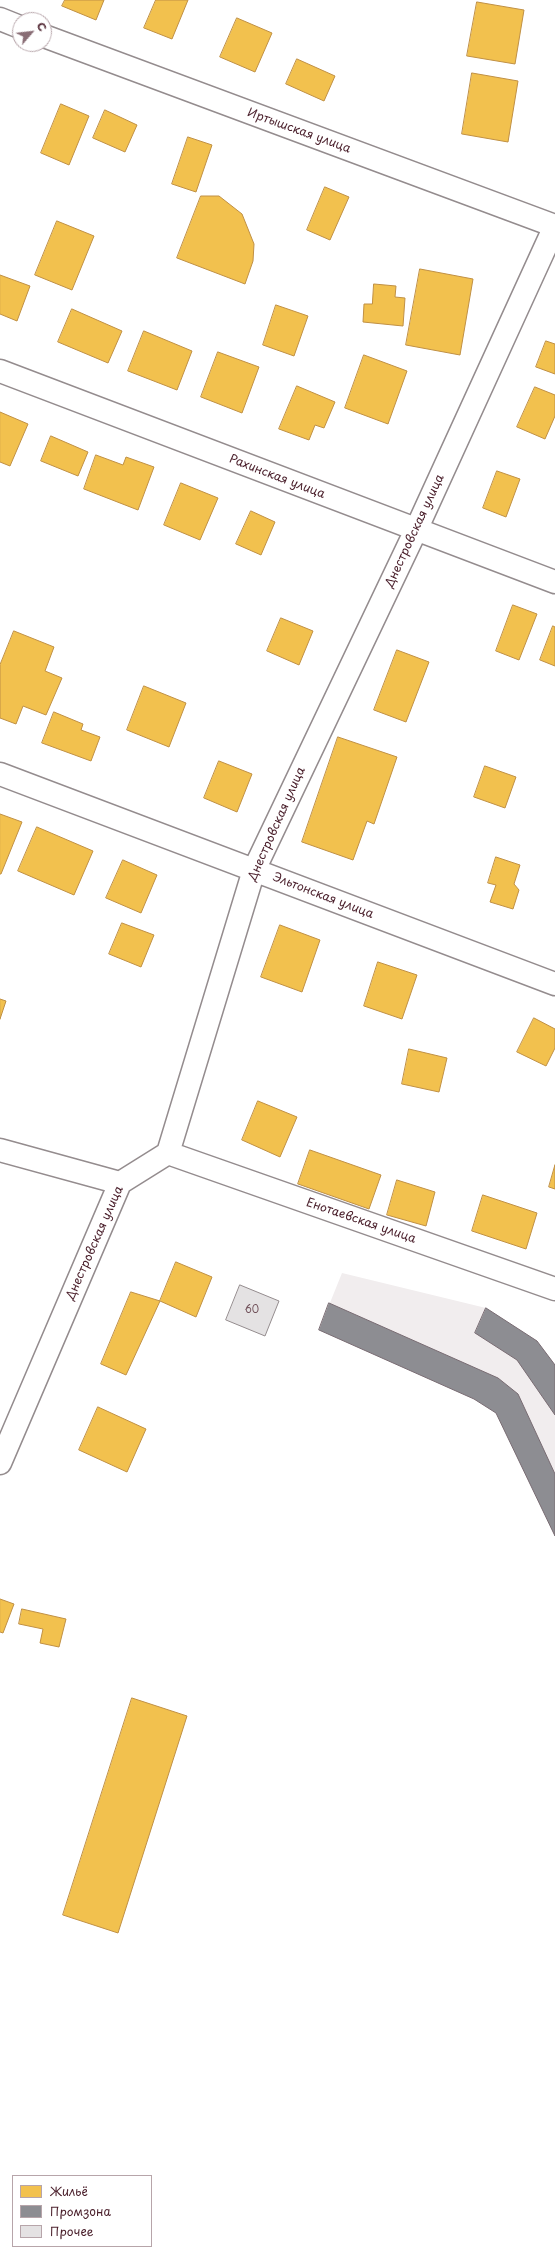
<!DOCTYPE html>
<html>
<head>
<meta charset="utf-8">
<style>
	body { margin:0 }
	#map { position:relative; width:555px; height:2259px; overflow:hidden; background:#fff; font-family:"Playpen Sans",sans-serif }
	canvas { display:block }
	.legend { position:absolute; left:12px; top:2175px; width:140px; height:72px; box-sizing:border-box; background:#fff; border:1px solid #b7a5aa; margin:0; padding:5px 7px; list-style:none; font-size:12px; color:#4a1f2b }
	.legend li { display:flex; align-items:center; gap:8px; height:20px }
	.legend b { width:20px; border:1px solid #b7a5aa }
	.north { position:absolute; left:12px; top:12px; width:40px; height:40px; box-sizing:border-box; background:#fff; border:1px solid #b7a5aa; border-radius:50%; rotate:62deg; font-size:11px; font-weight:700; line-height:16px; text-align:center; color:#4a1f2b }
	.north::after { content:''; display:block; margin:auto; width:14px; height:18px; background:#896d75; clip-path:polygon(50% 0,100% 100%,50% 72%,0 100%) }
</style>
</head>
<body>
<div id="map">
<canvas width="555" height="2259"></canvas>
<ul class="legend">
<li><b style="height:11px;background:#f2c14e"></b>Жильё</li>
<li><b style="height:11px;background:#8d8d92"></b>Промзона</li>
<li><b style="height:11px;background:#e4e2e3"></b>Прочее</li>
</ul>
<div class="north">С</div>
</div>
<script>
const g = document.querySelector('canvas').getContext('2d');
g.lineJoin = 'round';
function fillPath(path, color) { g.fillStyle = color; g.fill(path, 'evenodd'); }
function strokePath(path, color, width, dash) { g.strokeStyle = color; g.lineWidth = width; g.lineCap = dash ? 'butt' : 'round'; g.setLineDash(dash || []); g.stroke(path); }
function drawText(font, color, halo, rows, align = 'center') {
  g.font = font + ' "Playpen Sans",sans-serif'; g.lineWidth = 4; g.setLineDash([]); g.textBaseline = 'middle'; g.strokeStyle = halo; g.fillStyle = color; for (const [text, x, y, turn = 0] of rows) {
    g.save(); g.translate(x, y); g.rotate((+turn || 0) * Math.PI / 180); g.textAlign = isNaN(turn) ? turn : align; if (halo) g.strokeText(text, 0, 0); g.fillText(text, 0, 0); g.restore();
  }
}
fillPath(new Path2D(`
	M 342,1273 L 486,1308 L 537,1341 L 555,1365 L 555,1536 L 496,1413 L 474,1399 L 319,1330 Z`), '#f1edee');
const homes = new Path2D(`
	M 65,0 L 104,0 L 96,20 L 62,6 Z
	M 156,0 L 188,0 L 172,39 L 144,28 Z
	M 477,2 L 524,10 L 515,64 L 467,56 Z
	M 237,18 L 272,33 L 255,72 L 220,57 Z
	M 297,59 L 335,76 L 324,101 L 286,84 Z
	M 472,73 L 518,81 L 508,142 L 462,134 Z
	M 61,104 L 89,116 L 69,165 L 41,153 Z
	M 105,110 L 137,125 L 125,152 L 93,138 Z
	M 188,137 L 212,145 L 196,192 L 172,184 Z
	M 325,187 L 349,197 L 330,240 L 307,230 Z
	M 201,196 L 219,196 L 242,214 L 254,244 L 253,261 L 245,284 L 177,258 Z
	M 57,221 L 94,236 L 72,290 L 35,275 Z
	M 420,269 L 473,279 L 460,355 L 406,345 Z
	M 0,275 L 30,286 L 17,321 L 0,314 Z
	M 374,284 L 396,286 L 395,297 L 405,298 L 403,326 L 363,322 L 364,304 L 372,304 Z
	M 276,305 L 308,316 L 294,356 L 263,345 Z
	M 72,309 L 122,331 L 108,363 L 58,342 Z
	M 144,331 L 192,351 L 177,390 L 128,371 Z
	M 546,341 L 555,344 L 555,374 L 536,367 Z
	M 218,352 L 259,367 L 242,413 L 201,397 Z
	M 364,355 L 407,371 L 388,424 L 345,408 Z
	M 297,386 L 335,402 L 324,428 L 315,425 L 309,440 L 279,429 Z
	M 535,387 L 555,395 L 555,416 L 545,439 L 517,427 Z
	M 0,412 L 28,424 L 10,466 L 0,462 Z
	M 51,436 L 88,452 L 78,476 L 41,461 Z
	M 96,455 L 123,465 L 126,457 L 154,467 L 138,510 L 84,489 Z
	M 497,471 L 520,479 L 506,517 L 483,508 Z
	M 181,483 L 218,498 L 200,540 L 164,525 Z
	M 251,511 L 275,522 L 261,555 L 236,544 Z
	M 513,605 L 537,614 L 519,660 L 496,651 Z
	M 281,618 L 313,631 L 299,665 L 267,651 Z
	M 553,626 L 555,627 L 555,666 L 540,660 Z
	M 14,631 L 54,647 L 45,671 L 62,678 L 46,715 L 23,706 L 16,724 L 0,718 L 0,665 Z
	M 397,650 L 429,662 L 406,722 L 374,710 Z
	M 144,686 L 186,703 L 169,747 L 127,730 Z
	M 54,712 L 83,724 L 81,730 L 100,737 L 91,761 L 42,743 Z
	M 338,737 L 397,757 L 374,824 L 367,821 L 353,860 L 302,842 Z
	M 219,761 L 252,774 L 237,812 L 204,798 Z
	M 485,766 L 516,777 L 505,808 L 474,797 Z
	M 0,814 L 22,822 L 1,874 L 0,874 Z
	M 37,827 L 93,851 L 74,895 L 18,871 Z
	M 496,857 L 520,865 L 514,884 L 519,890 L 513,909 L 490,902 L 496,885 L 488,883 Z
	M 123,860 L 157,875 L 141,913 L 106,898 Z
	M 122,923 L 154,935 L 141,967 L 109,954 Z
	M 280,925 L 320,940 L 302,992 L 261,977 Z
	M 378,962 L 417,975 L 402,1019 L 364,1006 Z
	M 0,999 L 6,1001 L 0,1019 Z
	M 534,1018 L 555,1029 L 555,1048 L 546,1066 L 517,1052 Z
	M 409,1049 L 447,1058 L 439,1092 L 402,1084 Z
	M 258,1101 L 297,1117 L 280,1157 L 242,1140 Z
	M 310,1150 L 381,1175 L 369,1209 L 298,1184 Z
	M 555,1165 L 555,1189 L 549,1187 Z
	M 397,1180 L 435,1192 L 426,1226 L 387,1215 Z
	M 483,1195 L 537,1213 L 526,1249 L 472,1231 Z
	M 176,1262 L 212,1277 L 196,1317 L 160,1301 Z
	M 131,1292 L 160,1301 L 126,1375 L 101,1364 Z
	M 98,1407 L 146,1429 L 127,1472 L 79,1450 Z
	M 0,1599 L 14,1604 L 3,1633 L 0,1632 Z
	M 22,1609 L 66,1619 L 59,1647 L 40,1643 L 43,1629 L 19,1624 Z
	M 132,1698 L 187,1716 L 118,1933 L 63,1915 Z`);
fillPath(homes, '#f2c14e');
strokePath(homes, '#c09044', 1);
const industry = new Path2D(`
	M 329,1303 L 498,1378 L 518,1394 L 555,1474 L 555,1536 L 496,1413 L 474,1399 L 319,1330 Z
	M 486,1308 L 537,1341 L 555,1365 L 555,1415 L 517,1360 L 475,1333 Z`);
fillPath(industry, '#8d8d92');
strokePath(industry, '#796c73', 1);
const building = new Path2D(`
	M 240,1285 L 279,1301 L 265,1336 L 226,1320 Z`);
fillPath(building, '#e4e2e3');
strokePath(building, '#948c8e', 1);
const minor = new Path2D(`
	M 0,19 L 20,27
	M 44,36 L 555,226
	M 0,371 L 555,582
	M 0,774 L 555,984
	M 0,1150 L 120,1183
	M 168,1153 L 555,1289
	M 0,1463 L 120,1183 L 168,1153 L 254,870 L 416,530 L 555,226`);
strokePath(minor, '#948c8e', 25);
strokePath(minor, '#fff', 22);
drawText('10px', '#705059', null, [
	["60",252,1310]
]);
drawText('12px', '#4a1f2b', '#fff', [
	["Иртышская улица",299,131,20],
	["Рахинская улица",277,477,21],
	["Днестровская улица",415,531,-65],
	["Днестровская улица",277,824,-66],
	["Эльтонская улица",323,896,21],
	["Енотаевская улица",361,1221,19],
	["Днестровская улица",95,1243,-66]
]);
</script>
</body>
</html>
